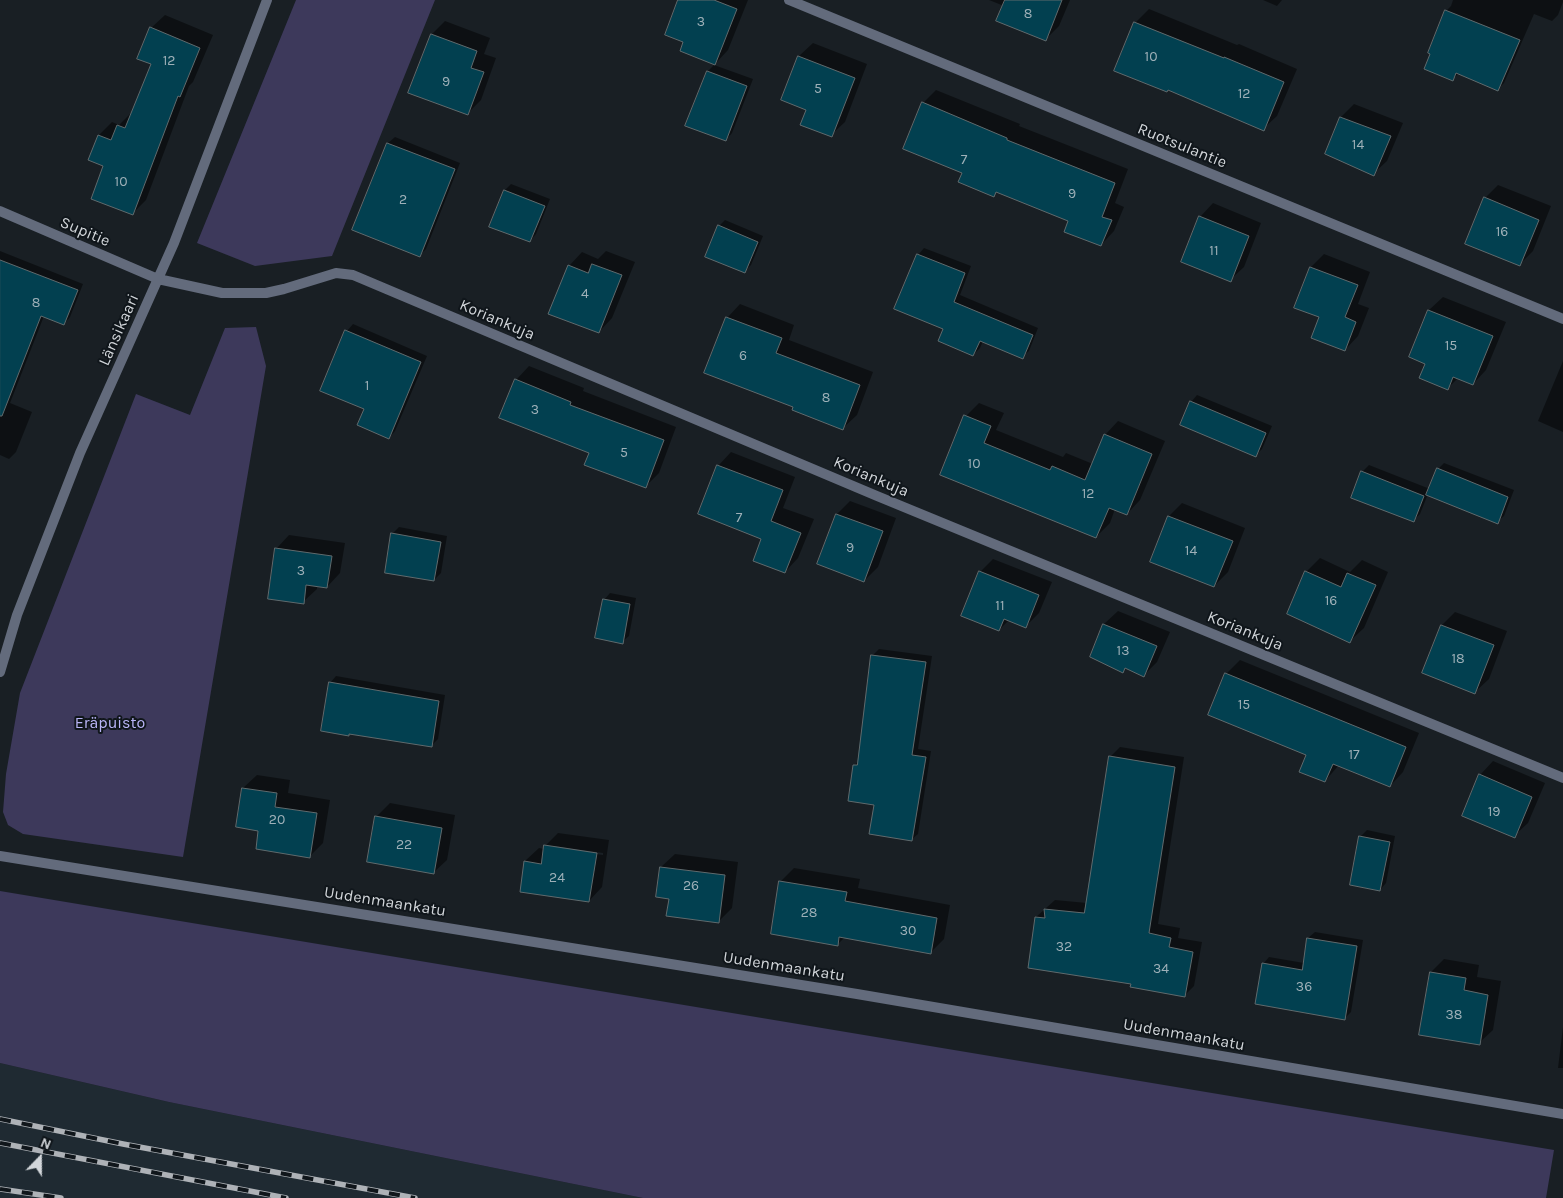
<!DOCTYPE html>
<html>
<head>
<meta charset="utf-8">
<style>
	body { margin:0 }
	#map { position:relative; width:1563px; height:1198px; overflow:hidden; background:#191f24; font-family:Karla,sans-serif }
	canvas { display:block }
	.north { position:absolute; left:15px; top:1133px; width:50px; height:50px; -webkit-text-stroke:4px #10161b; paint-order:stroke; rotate:22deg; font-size:14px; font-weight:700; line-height:20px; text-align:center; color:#d2d6da }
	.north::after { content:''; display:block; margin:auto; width:18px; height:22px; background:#d2d6da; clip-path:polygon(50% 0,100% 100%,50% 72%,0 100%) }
</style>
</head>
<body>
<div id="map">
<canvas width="1563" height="1198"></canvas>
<div class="north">N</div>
</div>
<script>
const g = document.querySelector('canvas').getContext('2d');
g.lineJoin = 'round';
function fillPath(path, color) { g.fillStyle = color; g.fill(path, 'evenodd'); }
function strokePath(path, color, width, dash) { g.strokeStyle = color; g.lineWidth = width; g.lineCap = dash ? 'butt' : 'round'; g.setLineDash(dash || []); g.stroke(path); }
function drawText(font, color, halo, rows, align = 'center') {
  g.font = font + ' Karla,sans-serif'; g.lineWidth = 4; g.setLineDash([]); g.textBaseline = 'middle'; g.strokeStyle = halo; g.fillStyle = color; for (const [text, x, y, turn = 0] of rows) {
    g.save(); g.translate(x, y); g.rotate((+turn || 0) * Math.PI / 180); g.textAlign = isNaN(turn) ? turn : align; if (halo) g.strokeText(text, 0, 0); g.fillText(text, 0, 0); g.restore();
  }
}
fillPath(new Path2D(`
	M 0,1063 L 169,1102 L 643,1198 L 0,1198 Z`), '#1f2a32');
fillPath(new Path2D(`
	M 296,0 L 435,0 L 332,256 L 255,266 L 197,243 Z
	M 256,327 L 266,366 L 183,857 L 23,834 L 8,825 L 3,812 L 6,774 L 20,693 L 136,394 L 190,415 L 225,328 Z
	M 0,891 L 1554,1150 L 1546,1198 L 643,1198 L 169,1102 L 0,1063 Z`), '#3d395b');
fillPath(new Path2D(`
	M 680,0 L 748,0 L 728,50 L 715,64 L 685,42 Z
	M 989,0 L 1070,0 L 1059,26 L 1046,39 L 1004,6 Z
	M 1263,0 L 1282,0 L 1277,6 Z
	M 1453,0 L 1563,0 L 1563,2 L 1558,15 L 1552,21 L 1534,14 L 1504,83 L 1498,89 L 1459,73 L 1453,79 L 1446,11 L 1451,6 Z
	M 1149,9 L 1237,45 L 1239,44 L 1297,69 L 1277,116 L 1263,129 L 1135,23 Z
	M 165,15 L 213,35 L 193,82 L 189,86 L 146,200 L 133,213 L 105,165 L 99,135 L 112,122 L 119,125 L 132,112 L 153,63 L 151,28 Z
	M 445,21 L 490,38 L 484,54 L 496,58 L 481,100 L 467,114 L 432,34 Z
	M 813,43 L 867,64 L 845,122 L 831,135 L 808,109 L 783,99 L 799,56 Z
	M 714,65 L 753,79 L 732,133 L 726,140 L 708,71 Z
	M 936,90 L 1020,124 L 1019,126 L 1128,169 L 1115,203 L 1124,207 L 1114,231 L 1101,245 L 1070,220 L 998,191 L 994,195 L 963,172 L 923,103 Z
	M 1354,104 L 1403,123 L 1387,161 L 1373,174 L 1326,153 L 1341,117 Z
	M 395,137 L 460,163 L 426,249 L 419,256 L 353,230 L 388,143 Z
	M 511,184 L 550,199 L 536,234 L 530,241 L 505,190 Z
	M 1498,185 L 1551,206 L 1533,251 L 1520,264 L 1485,198 Z
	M 1213,203 L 1261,223 L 1244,267 L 1230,280 L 1200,217 Z
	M 725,220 L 763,236 L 751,265 L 744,272 L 719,226 Z
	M 924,248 L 971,266 L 960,295 L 1038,328 L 1029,351 L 1022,357 L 983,341 L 980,348 L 973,355 L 945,328 L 918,255 Z
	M 0,251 L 83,284 L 70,317 L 64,324 L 44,316 L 10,403 L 32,412 L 16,452 L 9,459 L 0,455 Z
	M 606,251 L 635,262 L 612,318 L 599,332 L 569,266 L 582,252 L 598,259 Z
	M 1324,254 L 1370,272 L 1358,304 L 1369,308 L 1358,336 L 1345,350 L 1320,317 L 1311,267 Z
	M 1443,297 L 1506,322 L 1486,370 L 1473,384 L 1458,378 L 1448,388 L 1427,363 L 1410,356 L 1429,310 Z
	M 740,304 L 794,325 L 789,340 L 873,372 L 857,415 L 843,428 L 795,406 L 727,318 Z
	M 353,324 L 427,356 L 395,431 L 389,438 L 365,409 L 347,331 Z
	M 1563,361 L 1563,432 L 1538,421 Z
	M 529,366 L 584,388 L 583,391 L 676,427 L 659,473 L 645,487 L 590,452 L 516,380 Z
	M 1197,395 L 1272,426 L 1262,449 L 1256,455 L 1191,402 Z
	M 979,403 L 1004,413 L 996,430 L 1063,457 L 1066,453 L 1093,464 L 1105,435 L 1118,421 L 1165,441 L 1140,500 L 1127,514 L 1115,509 L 1110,523 L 1096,537 L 942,474 L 966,416 Z
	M 731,452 L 795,477 L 783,508 L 814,519 L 798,558 L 785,572 L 718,466 Z
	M 1444,463 L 1514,490 L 1504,516 L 1497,522 L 1428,494 L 1420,514 L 1413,521 L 1362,472 L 1369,465 L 1430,489 L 1438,469 Z
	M 850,501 L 896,518 L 878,567 L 864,581 L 837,514 Z
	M 1182,503 L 1245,528 L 1228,572 L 1214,586 L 1169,516 Z
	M 399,527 L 447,536 L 441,573 L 434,580 L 392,534 Z
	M 289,535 L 345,543 L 340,573 L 327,587 L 317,586 L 317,589 L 303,602 L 276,549 Z
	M 1320,558 L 1350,572 L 1362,560 L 1388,572 L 1364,628 L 1350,641 L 1306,572 Z
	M 993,559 L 1052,582 L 1039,613 L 1026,626 L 1009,620 L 999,630 L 980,572 Z
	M 610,593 L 636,598 L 629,636 L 622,642 L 604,600 Z
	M 1118,611 L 1170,632 L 1157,662 L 1144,675 L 1127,668 L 1123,671 L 1091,656 L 1104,624 Z
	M 1455,612 L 1507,631 L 1489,679 L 1475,692 L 1442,625 Z
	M 879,649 L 932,656 L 918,749 L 931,751 L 918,834 L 911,840 L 855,765 L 858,761 L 873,655 Z
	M 1240,660 L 1419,733 L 1403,772 L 1390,786 L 1339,765 L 1325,781 L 1307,755 L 1226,674 Z
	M 336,676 L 445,695 L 438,739 L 431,746 L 350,733 L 330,683 Z
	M 1120,747 L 1184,757 L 1158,924 L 1180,928 L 1178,938 L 1202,942 L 1194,986 L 1184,996 L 1132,983 L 1036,917 L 1055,900 L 1087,903 L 1110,757 Z
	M 1493,761 L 1545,783 L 1528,823 L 1514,836 L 1480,775 Z
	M 257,775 L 290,780 L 288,793 L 330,800 L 323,843 L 310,856 L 260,829 L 243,788 Z
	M 390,803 L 455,815 L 447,860 L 433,873 L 376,817 Z
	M 1367,830 L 1395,836 L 1386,883 L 1380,890 L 1360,837 Z
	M 558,833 L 609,840 L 602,887 L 589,901 L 525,861 L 539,848 L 544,849 L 545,846 ZM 554,846 L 603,853 L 603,855 L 554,848 Z
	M 675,854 L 738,862 L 732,908 L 719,921 L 670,897 L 661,867 Z
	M 794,868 L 860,879 L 858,888 L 950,905 L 944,939 L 930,953 L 845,937 L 838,944 L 780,882 Z
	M 1315,932 L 1363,940 L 1351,1012 L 1344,1019 L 1263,964 L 1269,957 L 1304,963 L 1308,938 Z
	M 1444,959 L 1479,965 L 1477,977 L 1501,981 L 1493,1030 L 1479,1043 L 1431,972 Z
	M 1563,1027 L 1563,1068 L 1558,1068 Z`), '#0007');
const building = new Path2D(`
	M 678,0 L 714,0 L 737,9 L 715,65 L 680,51 L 683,42 L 665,35 Z
	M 1005,0 L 1062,0 L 1046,41 L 996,21 Z
	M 1445,10 L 1520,40 L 1498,91 L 1456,73 L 1453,81 L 1424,69 L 1430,54 L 1428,53 Z
	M 1134,22 L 1224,58 L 1224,57 L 1284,82 L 1264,131 L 1168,90 L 1167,92 L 1114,71 Z
	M 150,27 L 200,48 L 180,97 L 178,96 L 133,215 L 91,199 L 103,166 L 88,160 L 98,135 L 111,140 L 117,125 L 125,128 L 151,64 L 137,59 Z
	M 431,34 L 477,51 L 471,68 L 484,72 L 468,115 L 408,93 Z
	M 798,56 L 855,78 L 832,137 L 800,125 L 806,110 L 781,100 Z
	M 707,71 L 747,86 L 726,141 L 685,126 Z
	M 922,102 L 1007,138 L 1007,140 L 1115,183 L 1102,217 L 1112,220 L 1101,246 L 1064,232 L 1068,221 L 996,192 L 994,197 L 958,182 L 962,173 L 903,149 Z
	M 1340,117 L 1391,136 L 1374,176 L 1325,154 Z
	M 387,143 L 455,169 L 420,257 L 352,230 Z
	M 504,190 L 545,206 L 530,242 L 489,227 Z
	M 1484,197 L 1539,220 L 1520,266 L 1465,244 Z
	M 1199,216 L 1249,236 L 1231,282 L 1181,262 Z
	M 718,225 L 758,242 L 745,273 L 705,257 Z
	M 917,254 L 965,273 L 954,302 L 1033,335 L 1023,359 L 980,341 L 973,356 L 938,341 L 943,329 L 894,309 Z
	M 0,260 L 78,290 L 64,325 L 41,316 L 2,416 L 0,416 Z
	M 592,264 L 622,275 L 599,333 L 548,314 L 568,265 L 588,273 Z
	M 1310,267 L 1358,285 L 1345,317 L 1356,322 L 1345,351 L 1311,338 L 1319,317 L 1294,308 Z
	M 1428,310 L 1493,336 L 1473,385 L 1453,377 L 1448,390 L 1419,378 L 1425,364 L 1409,357 Z
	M 726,317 L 782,338 L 776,353 L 860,385 L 843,430 L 792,410 L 793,407 L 704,373 Z
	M 345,330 L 421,362 L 389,439 L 357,425 L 364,409 L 320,391 Z
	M 515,379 L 571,402 L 570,405 L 664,440 L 646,488 L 584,465 L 589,453 L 499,418 Z
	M 1190,401 L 1266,433 L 1256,457 L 1180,425 Z
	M 964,415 L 991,426 L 984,443 L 1050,470 L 1052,466 L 1085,480 L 1104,434 L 1152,454 L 1127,515 L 1109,508 L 1096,538 L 940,475 Z
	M 717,465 L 783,490 L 771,521 L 801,533 L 785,573 L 753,561 L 761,539 L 698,514 Z
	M 1437,468 L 1508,497 L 1498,524 L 1426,495 Z
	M 1361,471 L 1424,496 L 1414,522 L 1351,498 Z
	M 836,514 L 883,531 L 864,582 L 817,564 Z
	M 1168,516 L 1233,541 L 1214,587 L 1150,562 Z
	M 391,533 L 441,542 L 434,581 L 385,573 Z
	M 275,548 L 332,556 L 327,588 L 306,585 L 304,604 L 268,599 Z
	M 979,571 L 1039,595 L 1026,628 L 1004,619 L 999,631 L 961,616 Z
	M 1305,571 L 1341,587 L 1347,573 L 1376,585 L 1350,643 L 1287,614 Z
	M 603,599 L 630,604 L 623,644 L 595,638 Z
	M 1103,624 L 1157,646 L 1144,677 L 1125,668 L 1123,673 L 1090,657 Z
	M 1441,625 L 1494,645 L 1475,694 L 1422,673 Z
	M 871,655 L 926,662 L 912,755 L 926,757 L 912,841 L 869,834 L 874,805 L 848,801 L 853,765 L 857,765 Z
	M 1225,673 L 1406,747 L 1390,787 L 1333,764 L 1325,782 L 1299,772 L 1306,755 L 1208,715 Z
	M 329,682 L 439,701 L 432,747 L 349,734 L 349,736 L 321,731 Z
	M 1109,756 L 1175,767 L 1149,933 L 1171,938 L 1169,947 L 1193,952 L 1185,997 L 1130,987 L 1131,984 L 1028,968 L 1035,917 L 1045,918 L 1044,909 L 1084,913 Z
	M 1479,774 L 1532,797 L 1515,838 L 1462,816 Z
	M 242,788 L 277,793 L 275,807 L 317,813 L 310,858 L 256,849 L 258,831 L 236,827 Z
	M 375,816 L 442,828 L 434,874 L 367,862 Z
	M 1359,836 L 1390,842 L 1380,891 L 1350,885 Z
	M 544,845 L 597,853 L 589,902 L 520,892 L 524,861 L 541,864 Z
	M 660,867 L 725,875 L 719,923 L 666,916 L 669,899 L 656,897 Z
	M 779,881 L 847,892 L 845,901 L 937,918 L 931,954 L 839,937 L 838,946 L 771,934 Z
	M 1307,938 L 1357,946 L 1345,1020 L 1255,1004 L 1262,963 L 1302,970 Z
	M 1430,972 L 1466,978 L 1464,990 L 1488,995 L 1480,1045 L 1419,1035 Z`);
fillPath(building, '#024050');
strokePath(building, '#606a6d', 1);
strokePath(new Path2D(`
	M 789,0 L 1563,319
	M 0,211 L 158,279 L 222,293 L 266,293 L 284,289 L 336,273 L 353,275 L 877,496 L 1563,778
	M 0,672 L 17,615 L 80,453 L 174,243 L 267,0
	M 0,856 L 857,994 L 1563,1114`), '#636b7c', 10);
const rail = new Path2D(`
	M 0,1119 L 123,1144 L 415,1198
	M 0,1143 L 286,1198
	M 0,1189 L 61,1198`);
strokePath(rail, '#aeb2b7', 5.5);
strokePath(rail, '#10161b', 4, [11]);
drawText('14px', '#9eb0b8', null, [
	["8",1028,14],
	["3",701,22],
	["10",1151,57],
	["12",169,61],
	["9",446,82],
	["5",818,89],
	["12",1244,94],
	["14",1358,145],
	["7",964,160],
	["10",121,182],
	["9",1072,194],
	["2",403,200],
	["16",1502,232],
	["11",1214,251],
	["4",585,294],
	["8",36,303],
	["15",1451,346],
	["6",743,356],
	["1",367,386],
	["8",826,398],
	["3",535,410],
	["5",624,453],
	["10",974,464],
	["12",1088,494],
	["7",739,518],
	["9",850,548],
	["14",1191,551],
	["3",301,571],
	["16",1331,601],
	["11",1000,606],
	["13",1123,651],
	["18",1458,659],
	["15",1244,705],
	["17",1354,755],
	["19",1494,812],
	["20",277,820],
	["22",404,845],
	["24",557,878],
	["26",691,886],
	["28",809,913],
	["30",908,931],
	["32",1064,947],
	["34",1161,969],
	["36",1304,987],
	["38",1454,1015]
]);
drawText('16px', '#d2d6da', '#10161b', [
	["Ruotsulantie",1182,146,22],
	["Supitie",85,232,23],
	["Koriankuja",497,320,23],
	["Länsikaari",119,330,-66],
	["Koriankuja",871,477,23],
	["Koriankuja",1245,631,22],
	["Uudenmaankatu",385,902,9],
	["Uudenmaankatu",784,967,9],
	["Uudenmaankatu",1184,1035,10]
]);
drawText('16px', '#bab5f7', '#10161b', [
	["Eräpuisto",110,723]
]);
</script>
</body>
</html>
